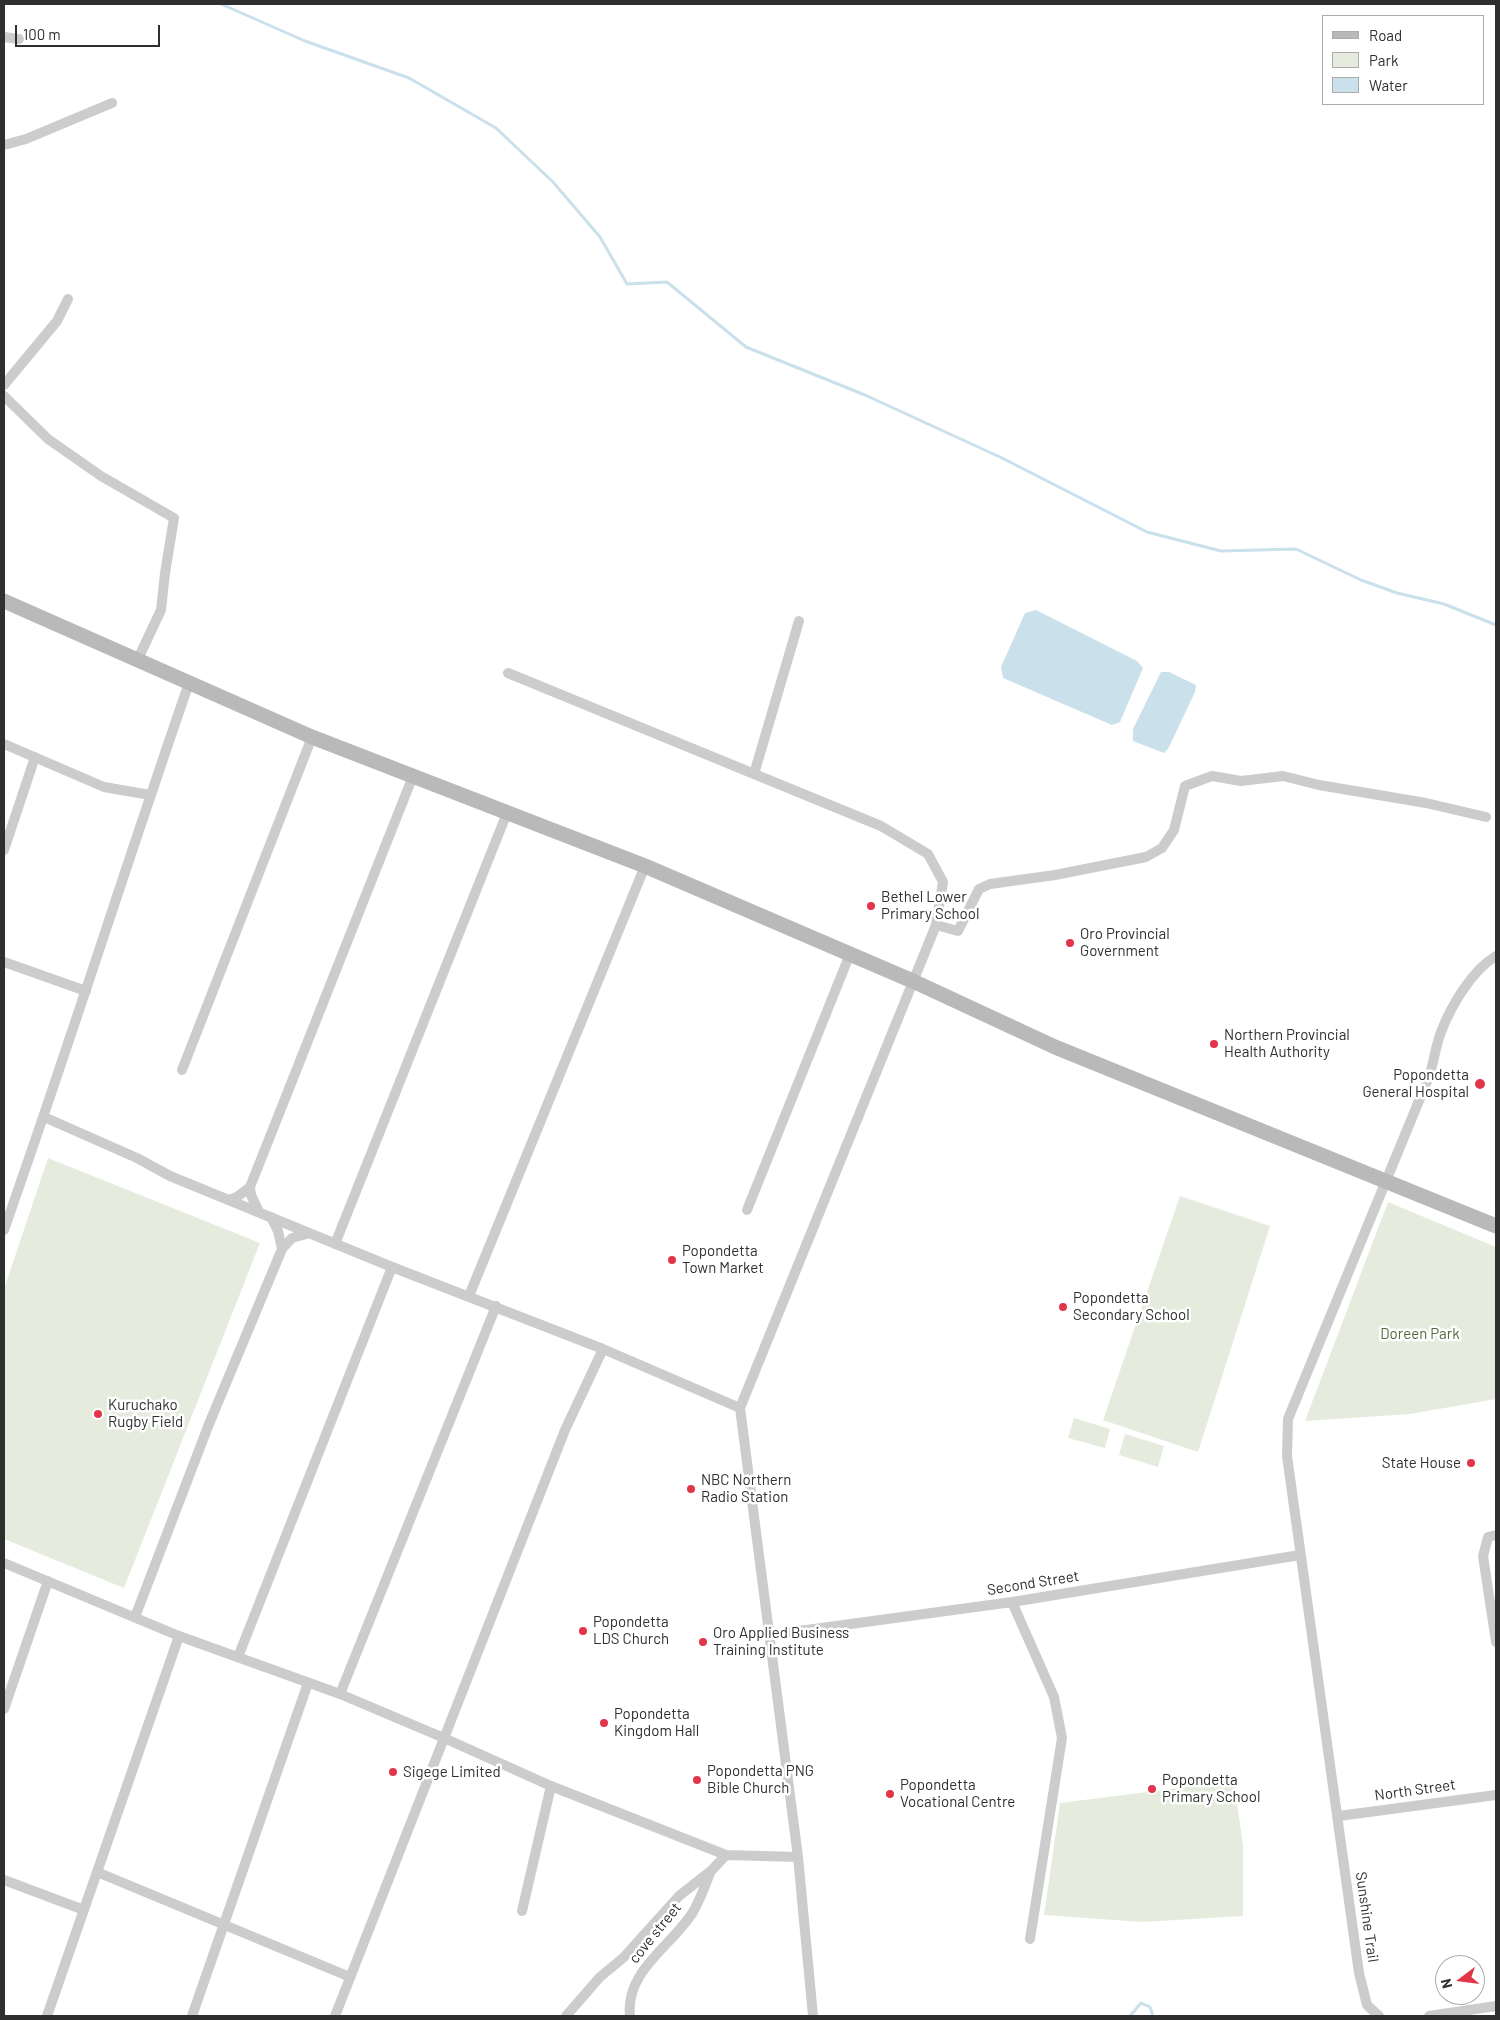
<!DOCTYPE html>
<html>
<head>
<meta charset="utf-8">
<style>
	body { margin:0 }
	#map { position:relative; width:1500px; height:2020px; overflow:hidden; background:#fff; font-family:Barlow,sans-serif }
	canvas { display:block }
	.frame { position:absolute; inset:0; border:5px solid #2f2f2f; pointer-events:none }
	.legend { position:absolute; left:1322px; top:15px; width:162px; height:90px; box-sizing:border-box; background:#fff; border:1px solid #acacac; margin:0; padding:6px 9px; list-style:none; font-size:15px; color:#2f2f2f }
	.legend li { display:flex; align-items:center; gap:10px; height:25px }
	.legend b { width:25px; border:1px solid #acacac }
	.north { position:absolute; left:1435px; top:1955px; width:50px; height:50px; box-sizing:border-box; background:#fff; border:1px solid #acacac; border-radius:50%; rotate:255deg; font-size:14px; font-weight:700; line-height:20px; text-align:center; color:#2f2f2f }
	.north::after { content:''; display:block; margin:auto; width:18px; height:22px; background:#e2354a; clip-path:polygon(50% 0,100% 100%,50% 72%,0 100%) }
	.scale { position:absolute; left:15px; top:25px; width:145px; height:22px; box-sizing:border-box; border:2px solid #2f2f2f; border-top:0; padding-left:6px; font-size:15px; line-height:18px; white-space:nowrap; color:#2f2f2f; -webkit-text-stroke:4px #fff; paint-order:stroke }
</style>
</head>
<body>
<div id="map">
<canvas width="1500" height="2020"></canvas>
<div class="frame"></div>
<ul class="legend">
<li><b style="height:6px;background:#b9b9b9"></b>Road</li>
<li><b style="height:14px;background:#e6ecdd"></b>Park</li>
<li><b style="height:14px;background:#cae0eb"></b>Water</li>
</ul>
<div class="north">N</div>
<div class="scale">100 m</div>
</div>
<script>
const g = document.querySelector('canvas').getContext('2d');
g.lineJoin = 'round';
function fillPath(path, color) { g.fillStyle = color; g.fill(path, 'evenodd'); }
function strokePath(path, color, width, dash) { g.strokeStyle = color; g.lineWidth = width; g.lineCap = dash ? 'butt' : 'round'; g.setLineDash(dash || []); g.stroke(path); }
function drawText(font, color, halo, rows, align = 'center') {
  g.font = font + ' Barlow,sans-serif'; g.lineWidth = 5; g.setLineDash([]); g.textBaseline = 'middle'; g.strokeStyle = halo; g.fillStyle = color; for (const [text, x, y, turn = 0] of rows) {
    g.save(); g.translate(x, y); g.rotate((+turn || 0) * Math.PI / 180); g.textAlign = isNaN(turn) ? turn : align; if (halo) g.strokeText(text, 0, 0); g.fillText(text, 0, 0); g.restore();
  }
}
fillPath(new Path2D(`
	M 48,1158 L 260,1243 L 124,1588 L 4,1539 L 4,1289 Z
	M 1180,1196 L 1270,1226 L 1198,1452 L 1103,1420 Z
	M 1388,1202 L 1496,1247 L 1496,1399 L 1410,1414 L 1305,1421 Z
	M 1074,1418 L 1110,1429 L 1105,1448 L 1068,1438 Z
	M 1125,1434 L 1164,1446 L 1158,1467 L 1119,1455 Z
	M 1234,1781 L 1243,1846 L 1243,1916 L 1142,1922 L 1044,1915 L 1060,1803 Z`), '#e6ecdd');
fillPath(new Path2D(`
	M 1036,610 L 1137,661 L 1143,668 L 1120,722 L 1112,725 L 1003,678 L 1001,667 L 1025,613 Z
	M 1161,672 L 1169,672 L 1196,685 L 1195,692 L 1168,749 L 1164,753 L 1133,741 L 1133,729 Z`), '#cae0eb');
strokePath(new Path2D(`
	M 221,4 L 305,41 L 409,78 L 496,128 L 553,182 L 600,237 L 627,284 L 667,282 L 746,347 L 865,395 L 1002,458 L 1147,532 L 1221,551 L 1296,549 L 1361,580 L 1397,593 L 1444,604 L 1496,625
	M 1130,2016 L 1141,2003 L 1150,2007 L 1153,2016`), '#cae0eb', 3);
strokePath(new Path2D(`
	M 4,37 L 19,39
	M 4,145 L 26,139 L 112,103
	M 4,385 L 57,321 L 68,299
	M 4,396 L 48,439 L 101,476 L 174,518 L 165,573 L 161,610 L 137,661
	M 508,673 L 881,826 L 928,854 L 943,882 L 936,925 L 740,1408 L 798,1857 L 813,2016
	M 4,744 L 104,787 L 150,795
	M 754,774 L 799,621
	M 4,850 L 35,757
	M 936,925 L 958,931 L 979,889 L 990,884 L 1055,875 L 1146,857 L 1162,848 L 1174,830 L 1185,786 L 1212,776 L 1241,781 L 1283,776 L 1319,785 L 1426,803 L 1486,817
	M 4,962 L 86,991
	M 182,1070 L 312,737
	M 44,1117 L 137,1158 L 170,1176 L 392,1267 L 603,1349 L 740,1408
	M 229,1200 L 237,1197 L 250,1187
	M 747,1210 L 850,954
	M 259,1212 L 251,1195 L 250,1187 L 413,776
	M 4,1230 C 68,1049 126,865 189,683
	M 335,1244 L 507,813
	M 282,1249 L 292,1238 L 310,1233
	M 469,1296 L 645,866
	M 1496,1535 L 1488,1537 L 1483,1556 L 1496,1642
	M 4,1563 L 179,1636 L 340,1694 L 444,1738 L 551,1786 L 726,1855 L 798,1857
	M 1012,1602 L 1054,1697 L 1062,1738 L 1030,1939
	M 135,1617 L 209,1424 L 282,1249 L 278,1231 L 271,1217
	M 770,1635 L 1012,1602 L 1300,1555
	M 238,1657 L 392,1267
	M 340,1694 L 496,1306
	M 4,1709 L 48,1581
	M 1339,1816 L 1496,1795
	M 97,1872 L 350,1977
	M 4,1880 L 84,1910
	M 522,1911 L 551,1786
	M 47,2016 L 179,1636
	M 192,2016 L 308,1683
	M 335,2016 L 565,1430 L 603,1349
	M 566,2016 L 600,1977 L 623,1958 L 679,1896 L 712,1870 L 726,1855
	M 630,2016 C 625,1971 671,1947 693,1912 C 700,1900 705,1886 710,1873
	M 1379,2016 L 1367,2005 L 1359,1973 L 1287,1456 L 1288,1419 L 1430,1074 C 1434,1060 1436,1045 1441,1032 C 1451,1006 1472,970 1496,956
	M 1429,2016 L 1496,2006`), '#ccc', 10);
strokePath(new Path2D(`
	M 4,601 L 312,737 L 645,866 L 915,982 L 1055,1047 L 1496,1226`), '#b9b9b9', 15);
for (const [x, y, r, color] of [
	[871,906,5,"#e2354a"],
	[1070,943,5,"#e2354a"],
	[1214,1044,5,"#e2354a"],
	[1480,1084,6,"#e2354a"],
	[672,1260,5,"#e2354a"],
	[1063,1307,5,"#e2354a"],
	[98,1414,5,"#e2354a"],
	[1471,1463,5,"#e2354a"],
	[691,1489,5,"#e2354a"],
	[583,1631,5,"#e2354a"],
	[703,1642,5,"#e2354a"],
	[604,1723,5,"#e2354a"],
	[393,1772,5,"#e2354a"],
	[697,1780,5,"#e2354a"],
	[1152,1789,5,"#e2354a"],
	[890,1794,5,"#e2354a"]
]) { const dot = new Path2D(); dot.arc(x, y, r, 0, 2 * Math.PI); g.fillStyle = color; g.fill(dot); strokePath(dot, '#fff', 2); }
drawText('15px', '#2f2f2f', '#fff', [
	["Bethel Lower",881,897],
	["Primary School",881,914],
	["Oro Provincial",1080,934],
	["Government",1080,951],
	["Northern Provincial",1224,1035],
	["Health Authority",1224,1052],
	["Popondetta",1469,1075,"right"],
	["General Hospital",1469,1092,"right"],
	["Popondetta",682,1251],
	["Town Market",682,1268],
	["Popondetta",1073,1298],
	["Secondary School",1073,1315],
	["Kuruchako",108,1405],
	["Rugby Field",108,1422],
	["State House",1461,1463,"right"],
	["NBC Northern",701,1480],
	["Radio Station",701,1497],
	["Popondetta",593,1622],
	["LDS Church",593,1639],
	["Oro Applied Business",713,1633],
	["Training Institute",713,1650],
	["Popondetta",614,1714],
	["Kingdom Hall",614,1731],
	["Popondetta PNG",707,1771],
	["Bible Church",707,1788],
	["Sigege Limited",403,1772],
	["Popondetta",1162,1780],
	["Primary School",1162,1797],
	["Popondetta",900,1785],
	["Vocational Centre",900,1802]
], 'left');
drawText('15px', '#546a3d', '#fff', [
	["Doreen Park",1420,1334]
]);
drawText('15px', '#2f2f2f', '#fff', [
	["Second Street",1033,1583,-9],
	["North Street",1415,1790,-8],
	["Sunshine Trail",1367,1917,82],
	["cove street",655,1933,-51]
]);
</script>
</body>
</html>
